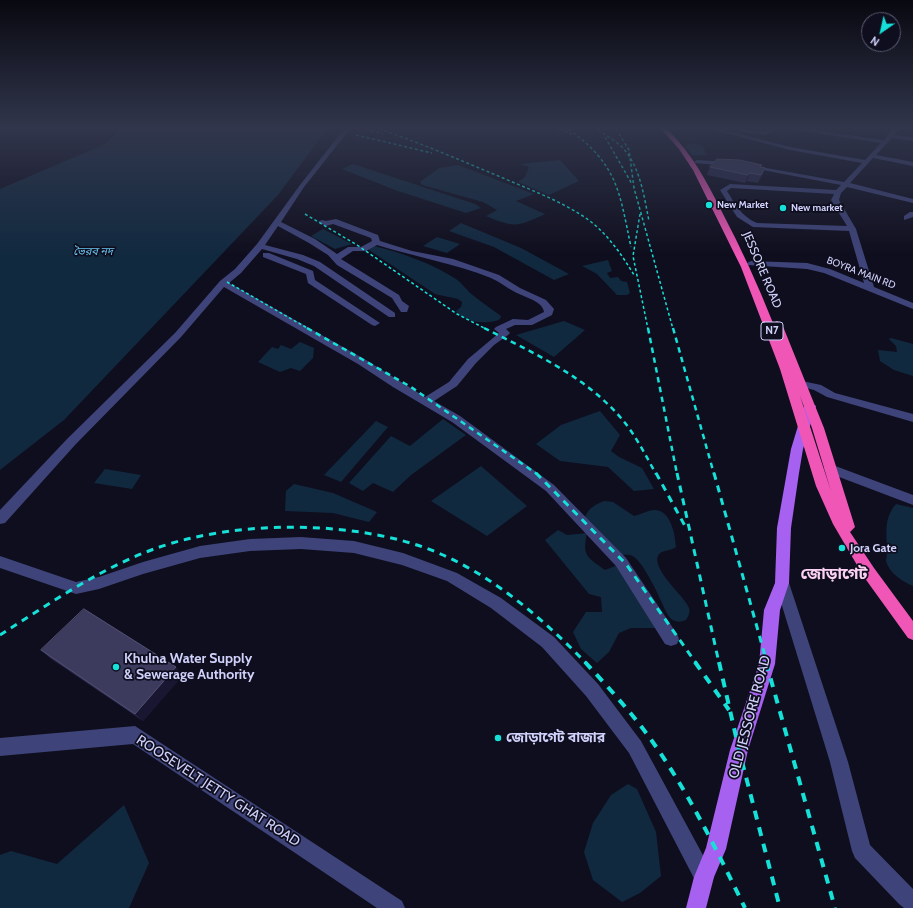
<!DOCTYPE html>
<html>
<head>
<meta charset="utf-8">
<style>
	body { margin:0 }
	#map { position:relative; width:913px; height:908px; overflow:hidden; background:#0f0e1e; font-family:Cabin,sans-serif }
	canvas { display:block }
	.north { position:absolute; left:861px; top:12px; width:40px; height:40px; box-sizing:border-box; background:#0f0e1e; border:1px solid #5c5c76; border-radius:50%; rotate:214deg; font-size:11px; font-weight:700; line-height:16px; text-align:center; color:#d0d1fb }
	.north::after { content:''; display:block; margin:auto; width:14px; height:18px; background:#15e1d8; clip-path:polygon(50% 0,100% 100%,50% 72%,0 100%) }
</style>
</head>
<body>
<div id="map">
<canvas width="913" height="908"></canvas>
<div class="north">N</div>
</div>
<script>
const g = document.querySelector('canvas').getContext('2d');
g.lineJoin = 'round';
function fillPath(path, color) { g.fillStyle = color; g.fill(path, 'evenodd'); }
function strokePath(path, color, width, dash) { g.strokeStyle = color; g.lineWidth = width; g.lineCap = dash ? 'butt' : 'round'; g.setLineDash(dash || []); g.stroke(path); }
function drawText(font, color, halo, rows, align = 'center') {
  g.font = font + ' Cabin,"Noto Sans Bengali",sans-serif'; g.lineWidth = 3.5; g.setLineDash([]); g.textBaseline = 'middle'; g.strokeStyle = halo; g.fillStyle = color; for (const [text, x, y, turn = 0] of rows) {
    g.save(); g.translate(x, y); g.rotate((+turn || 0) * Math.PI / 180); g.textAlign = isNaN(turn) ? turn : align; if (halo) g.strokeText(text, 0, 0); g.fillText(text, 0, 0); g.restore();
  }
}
fillPath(new Path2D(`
	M 120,129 L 327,129 L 278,195 L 64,420 L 0,470 L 0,189 L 105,144 Z
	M 690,143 L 702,145 L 707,155 L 692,155 L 685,146 Z
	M 560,160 L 579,181 L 549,195 L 518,182 L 525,177 L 529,167 L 520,164 Z
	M 353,164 L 475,204 L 481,208 L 466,213 L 395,190 L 342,169 Z
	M 458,165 L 534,194 L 516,201 L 545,214 C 517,227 515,228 486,216 L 497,210 L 483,202 L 422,185 L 420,182 L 439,168 Z
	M 461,223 L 521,248 L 569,274 L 554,280 L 494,247 L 449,231 Z
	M 323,229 L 352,244 L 335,249 L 311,236 Z
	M 437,237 L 460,244 L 447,253 L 423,246 Z
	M 374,246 C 402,253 431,263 456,279 C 463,284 467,291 474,296 C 482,303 492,309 501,316 L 500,319 C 490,325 462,323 456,311 L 461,307 L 462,302 L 458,299 L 435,294 L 369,250 L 369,248 Z
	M 608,260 L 612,271 L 607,273 L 610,278 L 618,277 L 621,281 L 627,282 L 630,293 L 627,295 L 617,295 L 597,274 L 582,266 Z
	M 564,321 L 585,330 L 554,357 L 516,335 Z
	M 891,338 L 913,344 L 913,376 L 894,370 L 880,361 L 878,350 L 897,352 L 896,346 L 889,339 Z
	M 300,342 L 314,348 L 313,358 L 300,371 L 291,368 L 280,372 L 258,362 L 272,347 L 278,349 L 281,345 L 291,349 Z
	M 600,411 L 620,435 L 611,451 L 619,457 L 642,468 L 654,489 L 634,491 L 608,467 L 560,461 L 536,444 L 561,425 Z
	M 443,419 L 466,435 L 411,475 L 393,492 L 373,483 L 363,491 L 349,483 L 391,436 L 410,446 Z
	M 376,421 L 388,427 L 341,482 L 324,475 Z
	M 481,466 L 527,506 L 487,536 L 431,501 Z
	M 105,469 L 141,475 L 132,489 L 94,483 Z
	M 294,484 L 333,493 L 377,512 L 369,522 L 333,513 L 285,511 L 286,491 Z
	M 604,501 L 613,502 L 634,516 C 640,515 646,511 653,510 C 671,509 675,534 676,547 C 671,551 663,550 659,554 C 649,567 683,595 688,606 C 691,611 689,615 686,620 C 670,626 667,613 661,601 C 657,591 643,563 634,557 C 630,554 626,555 622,555 L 585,517 C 589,508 594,505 604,501 Z
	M 896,504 L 913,508 L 913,586 C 903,582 889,573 886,561 C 886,559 887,555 887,552 C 887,534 883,519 896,504 Z
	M 558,530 L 567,535 L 587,533 C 582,556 587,557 605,570 L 618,565 L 659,628 L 631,628 L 619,633 L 609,652 L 597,663 L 581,649 L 573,632 L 586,612 L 602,612 L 601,597 L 589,594 L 545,540 Z
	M 628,784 L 637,789 L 656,832 L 661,876 L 640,893 L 622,902 L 593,880 L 584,852 L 593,823 L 611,795 Z
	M 124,805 L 149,863 L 129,908 L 0,908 L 0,855 L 11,851 L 57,864 Z`), '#11293f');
fillPath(new Path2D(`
	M 344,129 L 350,129 L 304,187 L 281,222 L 315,239 L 337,254 L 348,247 L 361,247 L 372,241 L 371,238 L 333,224 L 326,226 L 318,222 L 322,220 L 326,221 L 336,219 L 378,235 L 380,241 L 412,251 L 453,259 L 499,275 L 520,288 L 546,300 L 554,309 L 552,315 L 532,325 L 515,325 L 506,329 L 510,333 L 508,335 L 494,345 L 476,363 L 457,386 L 434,401 L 460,416 L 554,485 L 626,558 L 677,634 L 679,639 L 677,644 L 671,646 L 665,644 L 616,566 L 546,491 L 452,422 L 393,387 L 358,364 L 224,287 L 181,337 L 75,445 L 5,523 L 0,524 L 0,510 L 67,439 L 175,333 L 220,281 L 235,269 L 257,244 L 300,185 ZM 278,226 L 309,243 L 328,255 L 337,265 L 392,298 L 401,312 L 407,312 L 409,306 L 402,301 L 399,295 L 341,259 L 353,251 L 366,251 L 377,245 C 415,257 454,263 491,278 C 500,282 507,288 515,292 C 524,297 543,301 544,312 L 528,320 L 513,319 L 496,327 L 494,329 L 499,333 L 468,359 L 449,382 L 425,397 L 366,360 L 229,283 L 241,273 L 262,249 L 297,259 L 314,266 L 389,317 L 395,317 L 395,313 L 320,262 L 303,255 L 265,245 Z
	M 711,129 L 720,129 L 790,147 L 865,160 L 881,143 L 790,129 L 805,129 L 884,140 L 892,129 L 898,129 L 894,135 L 913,137 L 913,141 L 892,138 L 876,155 L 913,162 L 913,166 L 873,158 L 850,183 L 913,199 L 913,203 L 847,187 L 841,193 L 839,200 L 856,229 L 874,287 L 913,303 L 913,309 L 824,273 L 807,269 L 748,265 L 747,263 L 751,261 L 807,263 L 830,269 L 864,283 L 849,231 L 753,227 L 737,217 L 720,190 L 730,184 L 836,190 L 841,185 L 747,167 L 750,165 L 844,182 L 862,163 L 790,150 ZM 731,188 L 834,194 L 831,200 L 847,226 L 757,223 C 742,217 735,204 727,191 Z
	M 738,129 L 765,131 L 768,129 L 774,129 L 766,135 L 740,132 Z
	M 697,160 L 729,162 L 732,164 L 729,166 L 695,163 L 694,162 Z
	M 910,212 L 913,212 L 913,217 L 904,220 L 904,216 Z
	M 263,253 L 269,253 L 313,271 L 315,280 L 380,323 L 375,326 L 372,325 L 308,283 L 306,274 L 263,257 Z
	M 802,381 L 821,385 L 835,393 L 913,414 L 913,422 L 827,397 L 814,390 L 798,386 L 797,384 Z
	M 830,464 L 913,495 L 913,505 L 826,472 L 824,469 L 826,466 Z
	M 301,537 L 354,541 L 403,553 L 457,573 L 501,598 L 554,637 L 598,684 L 641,741 L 711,870 L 714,877 L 711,884 L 704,887 L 697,884 L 629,753 L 586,696 L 542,647 L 491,608 L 447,581 L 402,565 L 354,553 L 301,549 L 250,551 L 200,558 L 143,574 L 99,589 L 76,594 L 0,568 L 0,556 L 76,582 L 99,577 L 143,562 L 200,546 L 250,539 Z
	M 782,577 L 787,579 L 789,583 L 848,762 L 870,845 L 913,889 L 913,908 L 904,908 L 899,904 L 855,858 L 852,851 L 830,762 L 775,583 L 777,579 Z
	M 135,726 L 402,901 L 405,908 L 377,908 L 133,744 L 0,756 L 0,738 Z`), '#3e4479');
fillPath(new Path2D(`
	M 810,402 L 816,406 L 803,449 L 799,473 L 791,528 L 789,583 L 780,610 L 775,664 L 748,750 L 726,849 L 714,877 L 706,908 L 686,908 L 694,877 L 706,848 L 730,750 L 759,664 L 764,610 L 775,583 L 777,528 L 791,449 L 804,406 Z`), '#a661f0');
fillPath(new Path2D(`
	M 661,129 L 667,129 C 692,153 707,182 722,212 C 741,248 758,285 773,323 L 777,321 L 782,324 L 824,428 L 855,527 L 850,532 L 874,568 L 913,621 L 913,640 L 908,638 L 864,577 L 833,524 L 816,486 L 780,369 L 741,267 L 693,170 L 679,149 ZM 800,396 L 812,428 L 831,491 Z`), '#ef56b6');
strokePath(new Path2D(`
	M 366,129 L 383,134
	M 379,129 C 421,143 462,161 503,178 C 533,191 564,202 590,221 C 609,236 622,255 634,275
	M 559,129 L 574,135
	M 569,129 C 618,166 619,190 631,247
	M 616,129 L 629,150 L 634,188 L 673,329
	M 598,130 C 606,135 614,140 621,146 C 640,165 644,196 649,221
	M 356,135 L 432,153
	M 605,137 L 632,184
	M 305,214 L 357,245 L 457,314 L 486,329
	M 640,214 L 633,256 L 648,329
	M 227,282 L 309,329`), '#15e1d8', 1.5, [3, 2.5]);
strokePath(new Path2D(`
	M 307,328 L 411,387 L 537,474
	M 484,328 C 532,352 585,376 621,418 C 635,434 646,456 656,474
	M 648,328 L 677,474
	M 673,328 L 714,474`), '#15e1d8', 2.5, [5.5, 4.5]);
strokePath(new Path2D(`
	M 536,473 L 626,564 L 696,663
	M 656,473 L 685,526
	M 677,473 L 719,663
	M 714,473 L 767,663
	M 0,635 C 49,604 99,569 154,549 C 236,519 363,519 443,555 C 497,579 545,621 586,663`), '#15e1d8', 3, [7, 6]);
strokePath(new Path2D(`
	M 585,662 C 608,687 632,713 652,741 C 689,793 717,851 745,908
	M 695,662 L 729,710
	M 719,662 L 739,750 L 780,908
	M 766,662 L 835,908`), '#15e1d8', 4, [9, 8]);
fillPath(new Path2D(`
	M 710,167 L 761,167 L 762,176 L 758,183 L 747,181 L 745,183 L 707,175 Z
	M 41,650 L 183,675 L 143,721 L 50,658 Z`), '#2a294a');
fillPath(new Path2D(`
	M 765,168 L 762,176 L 758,183 L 761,175 Z
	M 750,173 L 747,181 L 745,183 L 748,175 Z
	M 176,667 L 183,675 L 143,721 L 135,714 Z`), '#181631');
const building = new Path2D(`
	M 717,159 L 740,160 L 762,165 L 760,167 L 765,168 L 761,175 L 750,173 L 748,175 L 710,167 Z
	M 84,609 L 176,667 L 135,714 L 41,650 Z`);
fillPath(building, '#3c3b5d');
strokePath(building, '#535276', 1);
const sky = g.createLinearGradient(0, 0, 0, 256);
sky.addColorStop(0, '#080810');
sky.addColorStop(0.5, '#31364c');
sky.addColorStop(1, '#31364c00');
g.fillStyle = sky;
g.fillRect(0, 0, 913, 256);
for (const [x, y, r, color] of [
	[709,205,4,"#15e1d8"],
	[783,208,4,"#15e1d8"],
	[842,548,4,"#15e1d8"],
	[116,667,4,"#15e1d8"],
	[498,738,4,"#15e1d8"]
]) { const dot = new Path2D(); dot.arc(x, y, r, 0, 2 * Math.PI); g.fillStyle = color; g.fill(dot); strokePath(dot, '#0f0e1e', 1.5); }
drawText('bold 10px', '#d0d1fb', '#0f0e1e', [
	["New Market",717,205],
	["New market",791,208]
], 'left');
drawText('10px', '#d0d1fb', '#0f0e1e', [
	["BOYRA MAIN RD",861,273,21]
]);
drawText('italic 11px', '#68c5f1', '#0f0e1e', [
	["ভৈরব নদ",93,252]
]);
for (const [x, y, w] of [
	[772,331,22]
]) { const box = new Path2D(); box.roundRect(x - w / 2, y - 9, w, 18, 3); g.fillStyle = '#0f0e1e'; g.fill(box); strokePath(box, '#d0d1fb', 1); }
drawText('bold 11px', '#d0d1fb', null, [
	["N7",772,331]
]);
drawText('12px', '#d0d1fb', '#0f0e1e', [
	["JESSORE ROAD",762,270,67]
]);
drawText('bold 12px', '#d0d1fb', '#0f0e1e', [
	["Jora Gate",850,548]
], 'left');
drawText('bold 14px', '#d0d1fb', '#0f0e1e', [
	["Khulna Water Supply",124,659],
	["& Sewerage Authority",124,675],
	["জোড়াগেট বাজার",506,738]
], 'left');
drawText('14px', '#d0d1fb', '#0f0e1e', [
	["OLD JESSORE ROAD",750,717,-75],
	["ROOSEVELT JETTY GHAT ROAD",218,791,33]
]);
drawText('bold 16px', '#fbd2f2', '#0f0e1e', [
	["জোড়াগেট",834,574]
]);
</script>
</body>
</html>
